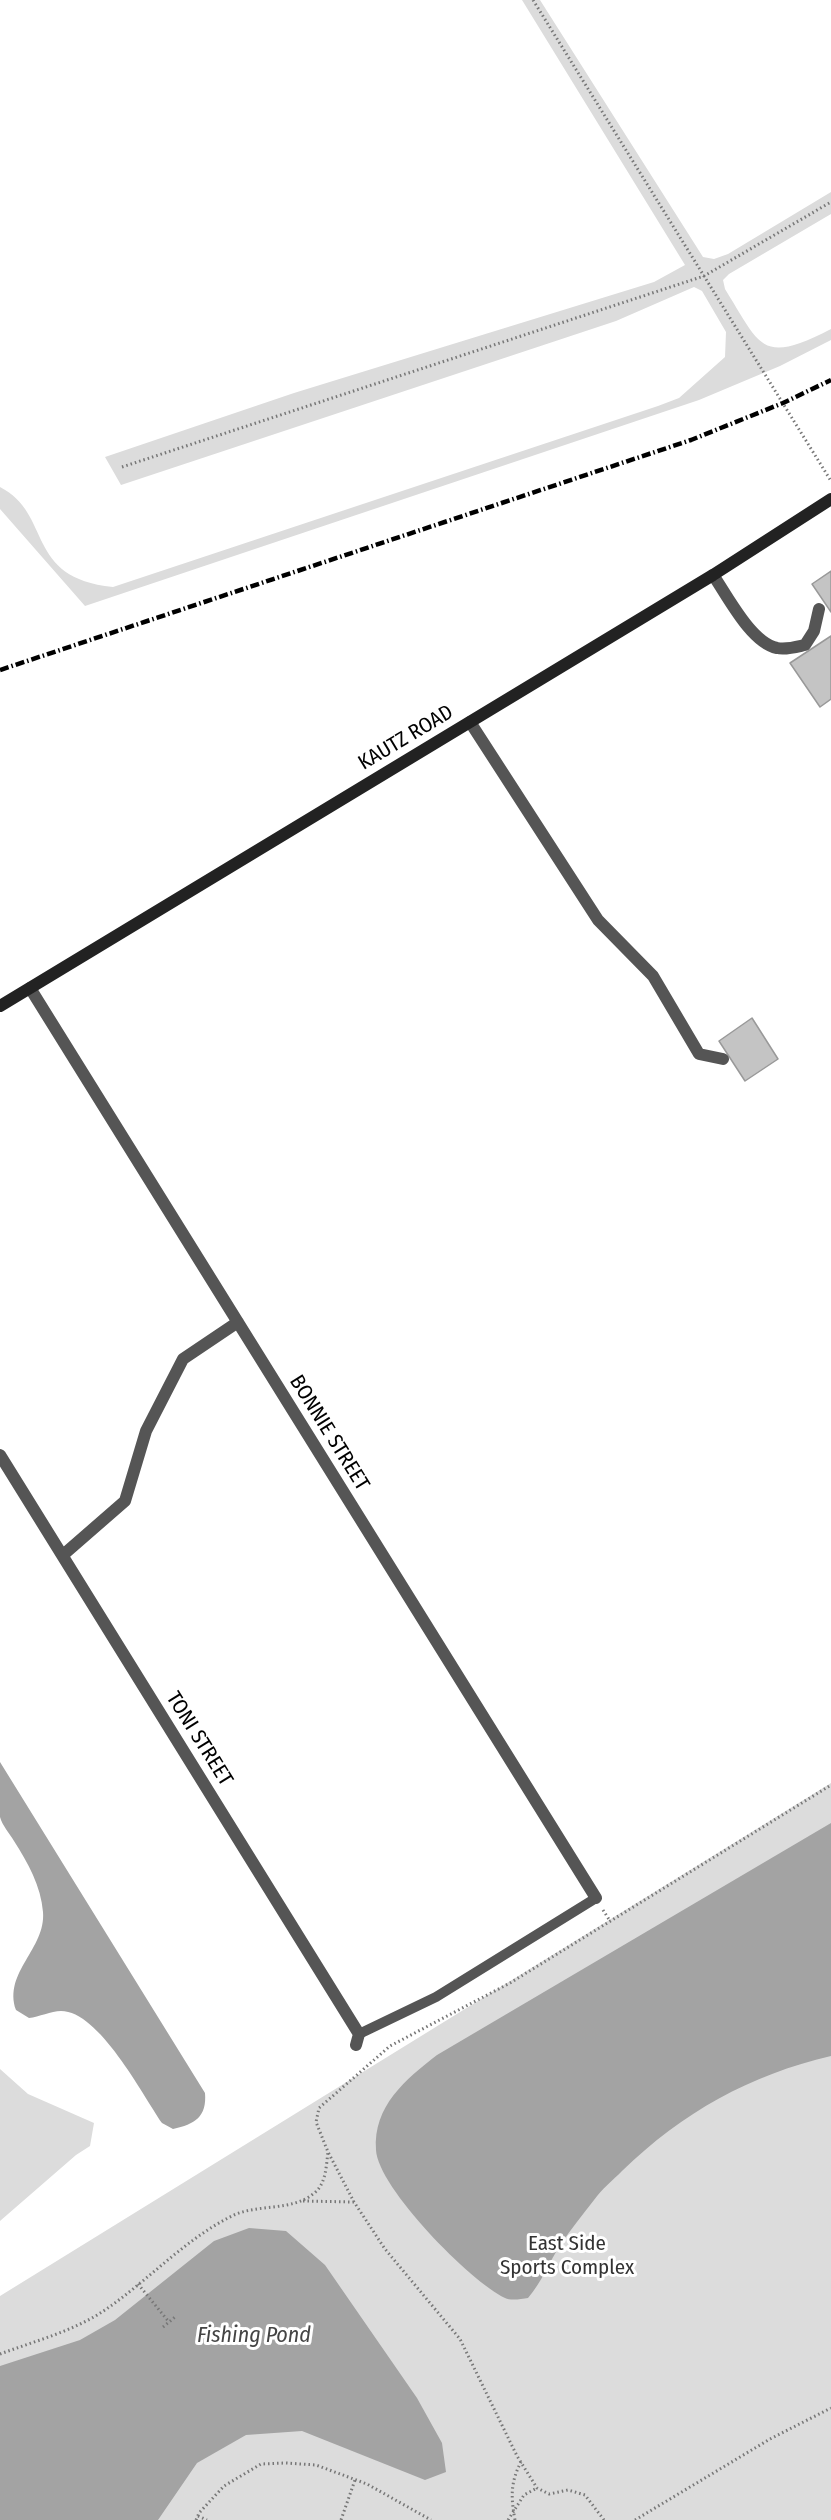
<!DOCTYPE html>
<html>
<head>
<meta charset="utf-8">
<style>
	body { margin:0 }
	canvas { display:block; background:#fff }
</style>
</head>
<body>
<canvas width="831" height="2520"></canvas>
<script>
const g = document.querySelector('canvas').getContext('2d');
g.lineJoin = 'round';
function fillPath(path, color) { g.fillStyle = color; g.fill(path, 'evenodd'); }
function strokePath(path, color, width, dash) { g.strokeStyle = color; g.lineWidth = width; g.lineCap = dash ? 'butt' : 'round'; g.setLineDash(dash || []); g.stroke(path); }
function drawText(font, color, halo, rows, align = 'center') {
  g.font = font + ' "Fira Sans Condensed",sans-serif'; g.lineWidth = 6; g.setLineDash([]); g.textBaseline = 'middle'; g.strokeStyle = halo; g.fillStyle = color; for (const [text, x, y, turn = 0] of rows) {
    g.save(); g.translate(x, y); g.rotate((+turn || 0) * Math.PI / 180); g.textAlign = isNaN(turn) ? turn : align; if (halo) g.strokeText(text, 0, 0); g.fillText(text, 0, 0); g.restore();
  }
}
fillPath(new Path2D(`
	M 522,0 L 540,0 L 703,257 L 714,259 L 728,254 L 831,192 L 831,214 L 729,274 L 723,280 L 725,289 C 761,347 761,365 831,329 L 831,340 L 780,366 L 699,400 L 85,606 L 0,509 L 0,487 C 53,514 24,578 113,587 L 658,406 L 679,398 L 725,357 L 726,332 L 702,291 L 694,287 L 616,321 L 121,485 L 105,457 L 294,393 L 654,282 L 685,265 Z
	M 831,1783 L 831,2520 L 0,2520 L 0,2296 Z
	M 0,2069 L 28,2094 L 94,2123 L 90,2146 L 76,2155 L 0,2221 Z`), '#dcdcdc');
fillPath(new Path2D(`
	M 0,1762 L 205,2093 C 207,2117 195,2124 173,2129 L 162,2123 C 142,2094 99,2011 61,2011 C 51,2011 39,2017 29,2018 L 16,2010 C 3,1972 46,1949 43,1912 C 41,1886 28,1863 14,1841 C 10,1834 2,1825 0,1817 C 0,1801 0,1779 0,1762 Z
	M 831,1823 L 831,2056 C 750,2075 683,2112 622,2171 C 613,2180 602,2189 594,2200 C 583,2214 571,2229 561,2244 C 549,2262 542,2282 528,2298 C 521,2299 511,2301 505,2298 C 471,2282 378,2188 376,2150 C 373,2106 406,2079 437,2055 Z
	M 249,2228 L 286,2231 L 325,2265 L 417,2398 L 442,2443 L 446,2472 L 425,2480 L 302,2431 L 246,2435 L 197,2463 L 158,2520 L 0,2520 L 0,2366 L 80,2340 L 115,2320 L 214,2241 Z`), '#a3a3a3');
const building = new Path2D(`
	M 831,571 L 831,612 L 812,584 Z
	M 831,636 L 831,699 L 820,707 L 790,663 Z
	M 752,1018 L 778,1059 L 745,1081 L 719,1041 Z`);
fillPath(building, '#c4c4c4');
strokePath(building, '#999', 1.5);
strokePath(new Path2D(`
	M 533,0 L 831,481
	M 122,467 L 704,276 L 831,202
	M 603,1910 L 610,1921
	M 303,2201 L 354,2202
	M 138,2284 L 169,2322
	M 163,2327 L 175,2317
	M 0,2354 C 35,2341 74,2331 105,2310 C 149,2280 186,2238 234,2215 C 259,2204 292,2211 313,2194 C 326,2185 326,2167 328,2152
	M 198,2516 L 207,2520
	M 196,2520 L 199,2513 L 224,2486 L 261,2464 L 286,2463 L 316,2465 L 367,2484 L 431,2520
	M 341,2520 L 355,2480
	M 508,2520 L 524,2495 L 537,2488
	M 515,2520 C 511,2498 510,2483 521,2462
	M 604,2520 L 585,2495 L 568,2490 L 549,2494 L 537,2488 L 517,2456 L 460,2339 L 385,2249 L 354,2202 L 328,2152 L 316,2122 L 319,2108 L 390,2046 L 510,1983 L 831,1785
	M 635,2520 L 770,2439 L 831,2408`), '#777', 3, [1.5, 3]);
strokePath(new Path2D(`
	M 359,2034 L 436,1997 L 596,1898`), '#555', 10);
strokePath(new Path2D(`
	M 713,575 C 727,595 751,643 777,648 C 786,650 796,647 805,645 L 814,631 L 819,609
	M 470,722 L 598,920 L 653,976 L 699,1054 L 723,1059
	M 30,988 L 596,1898
	M 0,1455 L 359,2034 L 356,2045
	M 63,1555 L 125,1501 L 146,1431 L 183,1359 L 238,1322`), '#555', 12);
strokePath(new Path2D(`
	M 0,1006 L 713,575 L 831,499`), '#222', 12);
strokePath(new Path2D(`
	M 0,670 L 691,440 L 783,403 L 831,380`), '#000', 4.5, [9, 3, 1.5, 3]);
drawText('21px', '#000', '#fff', [
	["KAUTZ ROAD",406,738,-31],
	["BONNIE STREET",329,1433,58],
	["TONI STREET",199,1739,58]
]);
drawText('21px', '#333', '#fff', [
	["East Side",567,2244],
	["Sports Complex",567,2268]
]);
drawText('italic 22px', '#444', '#fff', [
	["Fishing Pond",254,2336]
]);
</script>
</body>
</html>
